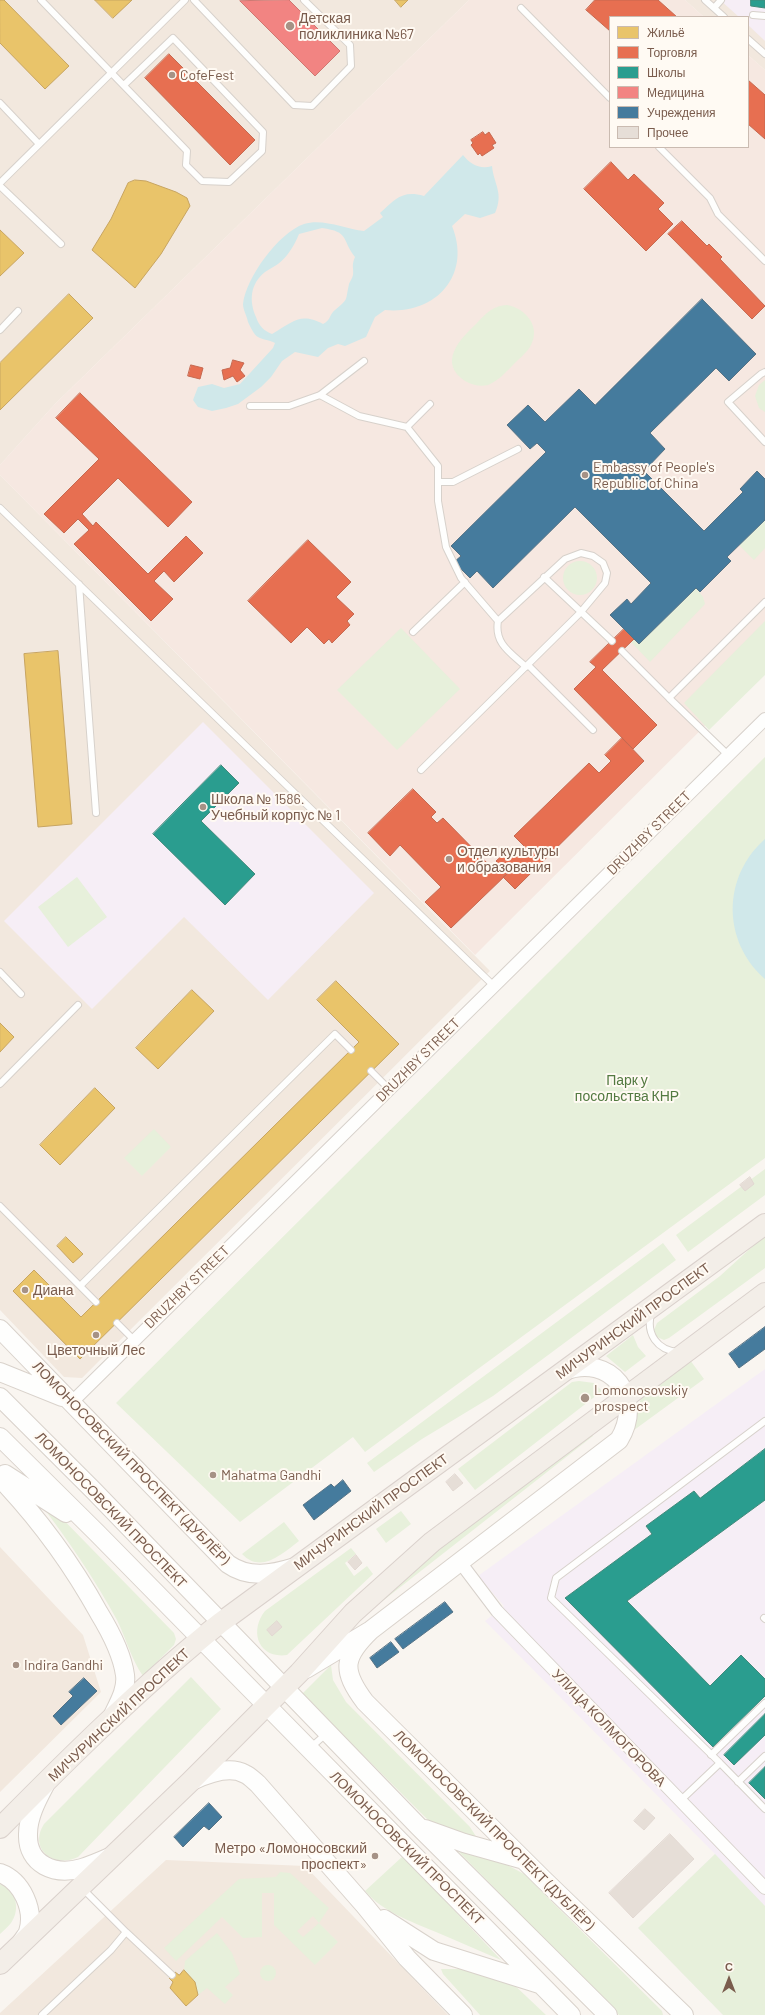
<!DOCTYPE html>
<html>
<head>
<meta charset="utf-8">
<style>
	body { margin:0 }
	#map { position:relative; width:765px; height:2015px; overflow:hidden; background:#f9f5f0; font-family:Barlow,sans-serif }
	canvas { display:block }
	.legend { position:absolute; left:609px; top:16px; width:140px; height:132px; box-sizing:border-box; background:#fffaf3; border:1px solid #cabbb1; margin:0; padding:5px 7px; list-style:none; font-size:12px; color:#7a5c4d }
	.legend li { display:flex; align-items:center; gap:8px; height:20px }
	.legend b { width:20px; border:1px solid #cabbb1 }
	.north { position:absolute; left:709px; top:1959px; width:40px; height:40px; -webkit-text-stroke:3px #fffaf3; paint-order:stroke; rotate:0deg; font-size:11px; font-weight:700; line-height:16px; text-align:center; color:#7a5c4d }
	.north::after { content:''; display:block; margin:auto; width:14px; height:18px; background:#7a5c4d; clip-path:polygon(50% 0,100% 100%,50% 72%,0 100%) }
</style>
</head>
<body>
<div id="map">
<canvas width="765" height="2015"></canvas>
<ul class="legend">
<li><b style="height:11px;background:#e9c46a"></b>Жильё</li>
<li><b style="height:11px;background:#e76f51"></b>Торговля</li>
<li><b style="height:11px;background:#2a9d8f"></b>Школы</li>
<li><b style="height:11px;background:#f28482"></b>Медицина</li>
<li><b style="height:11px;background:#457b9d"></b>Учреждения</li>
<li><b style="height:11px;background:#e6ded7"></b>Прочее</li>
</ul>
<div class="north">С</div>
</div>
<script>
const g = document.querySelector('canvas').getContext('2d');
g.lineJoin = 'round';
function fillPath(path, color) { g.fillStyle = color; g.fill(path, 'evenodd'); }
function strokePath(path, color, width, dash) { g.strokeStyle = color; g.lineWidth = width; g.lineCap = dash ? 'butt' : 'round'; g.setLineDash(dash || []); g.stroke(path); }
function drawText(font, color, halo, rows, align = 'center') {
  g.font = font + ' Barlow,sans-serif'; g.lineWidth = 4; g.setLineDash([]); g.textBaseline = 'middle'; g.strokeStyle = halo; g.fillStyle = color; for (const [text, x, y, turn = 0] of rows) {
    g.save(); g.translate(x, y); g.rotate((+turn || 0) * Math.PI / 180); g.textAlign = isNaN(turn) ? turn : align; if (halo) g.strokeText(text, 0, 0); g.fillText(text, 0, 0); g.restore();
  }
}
fillPath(new Path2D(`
	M 0,0 L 469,0 L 55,404 L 0,465 Z
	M 685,0 L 765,0 L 765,70 L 748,55 L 748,17 L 704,17 Z
	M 0,475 L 490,971 L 82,1378 L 64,1377 L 0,1310 Z
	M 0,1547 L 83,1635 L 101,1692 L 0,1792 Z
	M 166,1860 L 305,1866 L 448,2015 L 0,2015 L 0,2013 Z`), '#f2e8de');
fillPath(new Path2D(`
	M 469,0 L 685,0 L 704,17 L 610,17 L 610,147 L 748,147 L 748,55 L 765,70 L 765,666 L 475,955 L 0,475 L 0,465 L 55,404 Z`), '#f6e8e1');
fillPath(new Path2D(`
	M 720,0 L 765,0 L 765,41 L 748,25 L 748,17 L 739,17 Z
	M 203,722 L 374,893 L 268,1000 L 184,917 L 92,1009 L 4,921 Z
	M 765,1369 L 765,2015 L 723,2015 L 638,1928 L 715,1854 L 485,1621 L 504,1606 L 478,1576 Z`), '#f6eef6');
fillPath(new Path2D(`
	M 507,305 C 525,308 541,326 531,345 C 527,353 518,359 512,366 C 505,373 498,381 488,385 C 481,387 472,385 465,381 C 438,363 459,340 475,325 C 485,315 491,306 507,305 Z
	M 765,380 L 765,412 L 759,408 L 755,396 L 759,385 Z
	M 765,520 L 765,548 L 754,560 L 739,545 Z
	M563 578a17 17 0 1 1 34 0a17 17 0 1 1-34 0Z
	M 696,588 L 703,597 L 705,604 L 650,662 L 631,642 L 634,639 L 639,644 Z
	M 765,621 L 765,675 L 709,730 L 684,703 Z
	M 401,628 L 460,689 L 397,750 L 337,690 Z
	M 765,757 L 765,1158 L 365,1452 L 353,1437 L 240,1522 L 116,1403 Z
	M 77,877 L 107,917 L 68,947 L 38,907 Z
	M 154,1129 L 171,1147 L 142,1176 L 124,1158 Z
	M 765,1169 L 765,1195 L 688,1252 L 676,1235 Z
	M 765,1235 L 765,1268 L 669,1338 L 664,1340 L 657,1337 L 654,1330 L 657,1323 L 720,1276 Z
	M 663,1243 L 676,1260 L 493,1396 L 422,1439 L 374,1472 L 367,1463 Z
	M 633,1335 L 638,1347 L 646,1356 L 625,1372 L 606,1356 Z
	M 690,1360 L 704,1379 L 630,1433 L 642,1395 Z
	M 579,1381 L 594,1383 L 602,1391 L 475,1490 L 458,1469 L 572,1382 Z
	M 589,1431 L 593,1436 L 366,1614 L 426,1555 Z
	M 39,1502 L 48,1504 L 174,1633 L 176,1639 L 174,1645 L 143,1676 C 131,1659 126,1638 117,1620 C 94,1578 68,1540 39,1502 Z
	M 401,1511 L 411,1524 L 386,1543 L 376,1529 Z
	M 284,1522 L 299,1541 C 282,1554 261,1574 242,1554 Z
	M 351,1548 L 356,1554 L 345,1563 L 354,1576 L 367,1566 L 373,1574 L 287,1655 C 258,1659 249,1631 265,1611 Z
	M 331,1665 L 333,1680 L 346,1702 L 470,1827 L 477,1838 L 434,1826 L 302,1694 Z
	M 191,1677 L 221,1709 L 78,1857 C 54,1869 28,1849 44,1824 Z
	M 456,1849 L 498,1860 L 524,1874 L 662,2011 L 663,2015 L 619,2015 Z
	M 715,1854 L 765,1906 L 765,2015 L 723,2015 L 638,1928 Z
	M 403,1856 L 501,1960 C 479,1951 458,1941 436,1932 C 410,1921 383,1912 365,1891 Z
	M 280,1872 L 290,1873 L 329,1908 L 319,1923 L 338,1942 L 315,1965 L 274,1925 L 274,1893 L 262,1893 L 262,1937 L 243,1938 L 222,1917 L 176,1961 L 164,1948 L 239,1879 L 276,1877 ZM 313,1916 L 319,1923 L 303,1937 L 297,1931 Z
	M 0,1884 C 16,1889 21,1909 11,1923 C 8,1927 4,1930 0,1934 Z
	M 217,1933 L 232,1953 L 240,1974 L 225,1987 L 233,1995 L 225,2004 L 207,1988 L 198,1995 L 195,1982 L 184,1970 L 185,1961 Z
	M260 1973a8 8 0 1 1 16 0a8 8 0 1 1-16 0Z
	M 441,1969 L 478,1969 L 508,1979 L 546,2015 L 480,2015 L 443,1974 Z`), '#e7f0db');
fillPath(new Path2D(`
	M 463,155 C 470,164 480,170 492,166 C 494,185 504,193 495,213 L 480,218 L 465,214 L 452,226 C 472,275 436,315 385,310 L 375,317 L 366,337 L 345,346 L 338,344 L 328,348 L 318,357 L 295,352 L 282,361 L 271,377 L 261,387 L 238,404 L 226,408 L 212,411 L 198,407 L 193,400 L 198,387 L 212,384 L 224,388 L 240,384 L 273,348 L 275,343 C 270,340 263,340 258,337 C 254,335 250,326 248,322 C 247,316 243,310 243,304 C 246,278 278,233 304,224 C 323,218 345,229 364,231 L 383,217 L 380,213 C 396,199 402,190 424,196 ZM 322,228 C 350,232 341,239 355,257 C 351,266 354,268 353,275 C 352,279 350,281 349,284 C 345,302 349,298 335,310 C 329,315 331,320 323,324 C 300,312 293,322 272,334 C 264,331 259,326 256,317 C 249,301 250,284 265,272 C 269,269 274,267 278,264 C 288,256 294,246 299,234 Z
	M 765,839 L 765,979 C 722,941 722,877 765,839 Z`), '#d0e8ea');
const homes = new Path2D(`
	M 0,0 L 4,0 L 69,66 L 45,89 L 0,43 Z
	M 95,0 L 132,0 L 113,18 Z
	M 395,0 L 408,0 L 401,7 Z
	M 135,180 L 146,181 L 176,192 L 187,198 L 190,206 L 161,254 L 135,288 L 92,250 L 111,219 L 128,183 Z
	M 0,230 L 24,253 L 0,276 Z
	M 69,294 L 93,318 L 0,410 L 0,363 Z
	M 58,651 L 72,824 L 38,827 L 24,654 Z
	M 336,981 L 399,1044 L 80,1359 L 13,1291 L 34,1270 L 81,1317 L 359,1042 L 317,1000 Z
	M 192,990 L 214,1011 L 158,1069 L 136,1048 Z
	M 0,1023 L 14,1037 L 0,1052 Z
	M 95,1088 L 115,1108 L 60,1165 L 40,1145 Z
	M 66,1237 L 83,1254 L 73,1263 L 57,1246 Z
	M 184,1970 L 195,1982 L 198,1995 L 186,2006 L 170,1988 L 173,1982 L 169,1978 L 175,1972 L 179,1975 Z`);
fillPath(homes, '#e9c46a');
strokePath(homes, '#c8a561', 1);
const shops = new Path2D(`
	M 595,0 L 658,0 L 677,17 L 610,17 L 610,31 L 586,10 Z
	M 169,54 L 255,140 L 230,165 L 145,78 Z
	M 748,80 L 765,95 L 765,139 L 748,124 Z
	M 483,132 L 485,135 L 489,132 L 496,143 L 492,145 L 494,148 L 482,156 L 480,153 L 478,155 L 471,145 L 473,143 L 471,140 Z
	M 611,162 L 628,180 L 634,174 L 664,203 L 658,209 L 673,224 L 646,251 L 584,189 Z
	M 682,221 L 707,246 L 709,244 L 722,257 L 720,259 L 765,306 L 752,319 L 668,234 Z
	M 233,360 L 244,363 L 240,370 L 245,376 L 237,382 L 233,376 L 224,380 L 222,370 L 230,368 Z
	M 191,365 L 203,368 L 200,379 L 188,376 Z
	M 80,393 L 192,502 L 168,527 L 118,478 L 82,514 L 93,526 L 96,522 L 148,574 L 186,536 L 203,553 L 174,582 L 164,571 L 154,581 L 173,599 L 151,621 L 74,544 L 89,530 L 78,519 L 64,533 L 44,514 L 99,459 L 56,418 Z
	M 308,540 L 351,582 L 336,597 L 354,614 L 347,621 L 350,625 L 332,643 L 329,639 L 324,644 L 307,627 L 291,643 L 248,601 Z
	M 624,629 L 634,639 L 602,670 L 657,725 L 633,749 L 574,689 L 596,667 L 590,662 Z
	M 622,738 L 644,761 L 515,889 L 503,877 L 508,873 L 496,861 L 506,852 L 512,858 L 524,846 L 514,836 L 589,763 L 599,773 L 611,761 L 605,755 Z
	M 413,789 L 436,812 L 431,817 L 437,823 L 443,818 L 493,869 L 499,863 L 508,873 L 451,928 L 425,902 L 441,887 L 400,845 L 390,856 L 368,833 Z`);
fillPath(shops, '#e76f51');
strokePath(shops, '#c66950', 1);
const schools = new Path2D(`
	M 751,0 L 765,0 L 765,8 L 751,6 Z
	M 221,765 L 239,783 L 201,821 L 255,874 L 225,905 L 153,834 Z
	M 765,1449 L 765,1500 L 627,1601 L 710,1686 L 741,1655 L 765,1679 L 765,1696 L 713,1747 L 565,1598 L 652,1534 L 646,1526 L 694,1491 L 700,1498 Z
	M 765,1714 L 765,1735 L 734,1765 L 724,1755 Z
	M 765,1767 L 765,1799 L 749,1783 Z`);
fillPath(schools, '#2a9d8f');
strokePath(schools, '#428a7b', 1);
const health = new Path2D(`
	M 289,0 L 340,51 L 315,76 L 240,1 Z`);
fillPath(health, '#f28482');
strokePath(health, '#ce7872', 1);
const public = new Path2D(`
	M 702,299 L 756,354 L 729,381 L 716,368 L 650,433 L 665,449 L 644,471 L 704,531 L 743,492 L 740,489 L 757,471 L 765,479 L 765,520 L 727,557 L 731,561 L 700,592 L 696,588 L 639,644 L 610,615 L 627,599 L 631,604 L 651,583 L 575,507 L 493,588 L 477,571 L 470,578 L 454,562 L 461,556 L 451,546 L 546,452 L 537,443 L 530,449 L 507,425 L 528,405 L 545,422 L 579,389 L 595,405 Z
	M 765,1327 L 765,1349 L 739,1368 L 729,1354 Z
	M 343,1480 L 351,1491 L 314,1520 L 303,1505 L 331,1484 L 334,1487 Z
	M 445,1602 L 453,1612 L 403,1649 L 395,1639 Z
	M 391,1642 L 399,1652 L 377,1668 L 370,1658 Z
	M 84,1678 L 97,1691 L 61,1725 L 53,1716 L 73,1696 L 69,1692 Z
	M 209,1803 L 222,1817 L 209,1830 L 204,1826 L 183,1847 L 174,1837 Z`);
fillPath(public, '#457b9d');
strokePath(public, '#557285', 1);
const building = new Path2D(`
	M 750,1177 L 754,1184 L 745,1191 L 740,1185 Z
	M 455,1474 L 463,1483 L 453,1491 L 446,1482 Z
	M 356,1555 L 362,1563 L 355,1570 L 348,1562 Z
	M 277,1621 L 282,1627 L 272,1636 L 267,1630 Z
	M 645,1809 L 655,1818 L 644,1830 L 634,1821 Z
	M 670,1834 L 694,1859 L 633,1918 L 609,1893 Z`);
fillPath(building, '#e6ded7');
strokePath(building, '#e2d8d2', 1);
const lane = new Path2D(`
	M 41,0 L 187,151 L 186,165 L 202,181 L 229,182 L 262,151 L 263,132 L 173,38 L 124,85
	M 194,0 L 294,105 L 312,106 L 351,66 L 350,45 L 304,0
	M 705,0 L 724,17
	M 521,8 L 610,98
	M 714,8 L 721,0
	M 753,15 L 765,16
	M 748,39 L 765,54
	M 0,103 L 39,144
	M 659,147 L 710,198 L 718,214 L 765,261
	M 0,183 L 185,0
	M 0,186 L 61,244
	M 0,330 L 18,311
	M 765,372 L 761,374 L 728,402 L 765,442
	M 320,395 L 359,416 L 407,427
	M 430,404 L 407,427 L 438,466 L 438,501 L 446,547 L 461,578 L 498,621
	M 250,406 L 289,406 L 320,395 L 364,361
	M 438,482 L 453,482 L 518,449
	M 0,508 L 494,986
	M 544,577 L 612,641
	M 79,584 L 96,813
	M 413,632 L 465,582
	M 622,651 L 669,698
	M 528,665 L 593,730
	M 728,755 L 669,698 L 765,602
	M 421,770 L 580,613 L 605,583 L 607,573 L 603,563 L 593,556 L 581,553 L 565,559 L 498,621 C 494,644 511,653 526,667
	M 0,972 L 21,994
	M 371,1071 L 389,1089
	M 0,1084 L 78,1005
	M 0,1206 L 96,1302
	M 80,1286 L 335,1034 L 351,1050
	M 651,1314 C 646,1334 657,1350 678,1352
	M 117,1323 L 134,1340
	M 765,1421 L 556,1578 L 551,1598 L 720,1763 L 765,1809
	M 764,1618 L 765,1619
	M 310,1748 L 326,1734
	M 711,1755 L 765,1703
	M 738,1782 L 765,1756
	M 680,1801 L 720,1763
	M 83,1889 L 126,1932 L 172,1975
	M 42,2015 L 111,1950 L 126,1932`);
const street = new Path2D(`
	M 72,1402 L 765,719
	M 460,1562 L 497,1611 L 765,1888`);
const secondary = new Path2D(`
	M 0,1329 L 228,1564 C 249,1579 272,1574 295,1567
	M 0,1372 L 62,1397
	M 0,1397 L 94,1491 L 419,1827 L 608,2015
	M 0,1437 L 97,1533 L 571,2015
	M 5,1474 L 66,1513
	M 0,1478 C 39,1519 72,1564 99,1613 C 110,1631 122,1653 125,1675 C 127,1690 118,1704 112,1717
	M 371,1630 C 343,1657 341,1670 365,1702 L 543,1879 L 684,2015
	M 306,1669 L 371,1630 L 619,1440 C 645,1398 611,1353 564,1371
	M 192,1781 C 207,1774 229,1765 245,1774 C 250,1776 254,1781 258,1784 L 365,1906 L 407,1958 L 463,2015
	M 45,1785 C 37,1800 28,1817 28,1834 C 27,1865 55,1876 82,1868 C 92,1865 101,1861 110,1857
	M 425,1829 L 464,1843 L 521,1859
	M 0,1873 C 22,1881 35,1910 28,1932 C 27,1935 23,1939 21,1943
	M 384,1919 L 434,1951 L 539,1984`);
const primary = new Path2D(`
	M 0,1828 C 70,1757 143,1685 220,1623 L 765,1224
	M 0,1964 L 190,1782 L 299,1673 L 353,1613 L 432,1542 L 765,1293`);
strokePath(lane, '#d7d1cb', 8);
strokePath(street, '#d7d1cb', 14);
strokePath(secondary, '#d9d2cb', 20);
strokePath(primary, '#dad1cc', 22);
strokePath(lane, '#fefefd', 6);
strokePath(street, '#fefefd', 12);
strokePath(secondary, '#fefefd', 18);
strokePath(primary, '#f3eee8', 20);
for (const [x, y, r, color] of [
	[290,26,5,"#a69286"],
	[172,75,4,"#a69286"],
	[585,475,4,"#a69286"],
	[203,807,4,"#a69286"],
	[449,859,4,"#a69286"],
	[25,1290,4,"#a69286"],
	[96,1335,4,"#a69286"],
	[585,1398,5,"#a69286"],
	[213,1475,4,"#a69286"],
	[16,1665,4,"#a69286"],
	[375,1856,4,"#a69286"]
]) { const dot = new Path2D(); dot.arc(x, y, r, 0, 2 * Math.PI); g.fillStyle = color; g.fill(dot); strokePath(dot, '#fffaf3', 1.5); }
drawText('14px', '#7a5c4d', '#fffaf3', [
	["Детская",299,18],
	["поликлиника №67",299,34],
	["CofeFest",180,75],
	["Embassy of People's",593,467],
	["Republic of China",593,483],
	["Школа № 1586.",211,799],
	["Учебный корпус № 1",211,815],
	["Отдел культуры",457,851],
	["и образования",457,867],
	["Диана",33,1290],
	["Цветочный Лес",96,1350,"center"],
	["Lomonosovskiy",594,1390],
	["prospect",594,1406],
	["Mahatma Gandhi",221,1475],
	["Indira Gandhi",24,1665],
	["Метро «Ломоносовский",367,1848,"right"],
	["проспект»",367,1864,"right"]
], 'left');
drawText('14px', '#7a5c4d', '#fffaf3', [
	["DRUZHBY STREET",649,833,-45],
	["DRUZHBY STREET",418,1060,-45],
	["DRUZHBY STREET",187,1287,-44],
	["МИЧУРИНСКИЙ ПРОСПЕКТ",633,1321,-36],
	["ЛОМОНОСОВСКИЙ ПРОСПЕКТ (ДУБЛЁР)",131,1463,46],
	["ЛОМОНОСОВСКИЙ ПРОСПЕКТ",111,1510,46],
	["МИЧУРИНСКИЙ ПРОСПЕКТ",371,1512,-36],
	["МИЧУРИНСКИЙ ПРОСПЕКТ",119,1715,-43],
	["УЛИЦА КОЛМОГОРОВА",609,1728,46],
	["ЛОМОНОСОВСКИЙ ПРОСПЕКТ (ДУБЛЁР)",494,1830,45],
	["ЛОМОНОСОВСКИЙ ПРОСПЕКТ",407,1848,45]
]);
drawText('14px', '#537a41', '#fffaf3', [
	["Парк у",627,1080],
	["посольства КНР",627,1096]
]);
</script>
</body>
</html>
